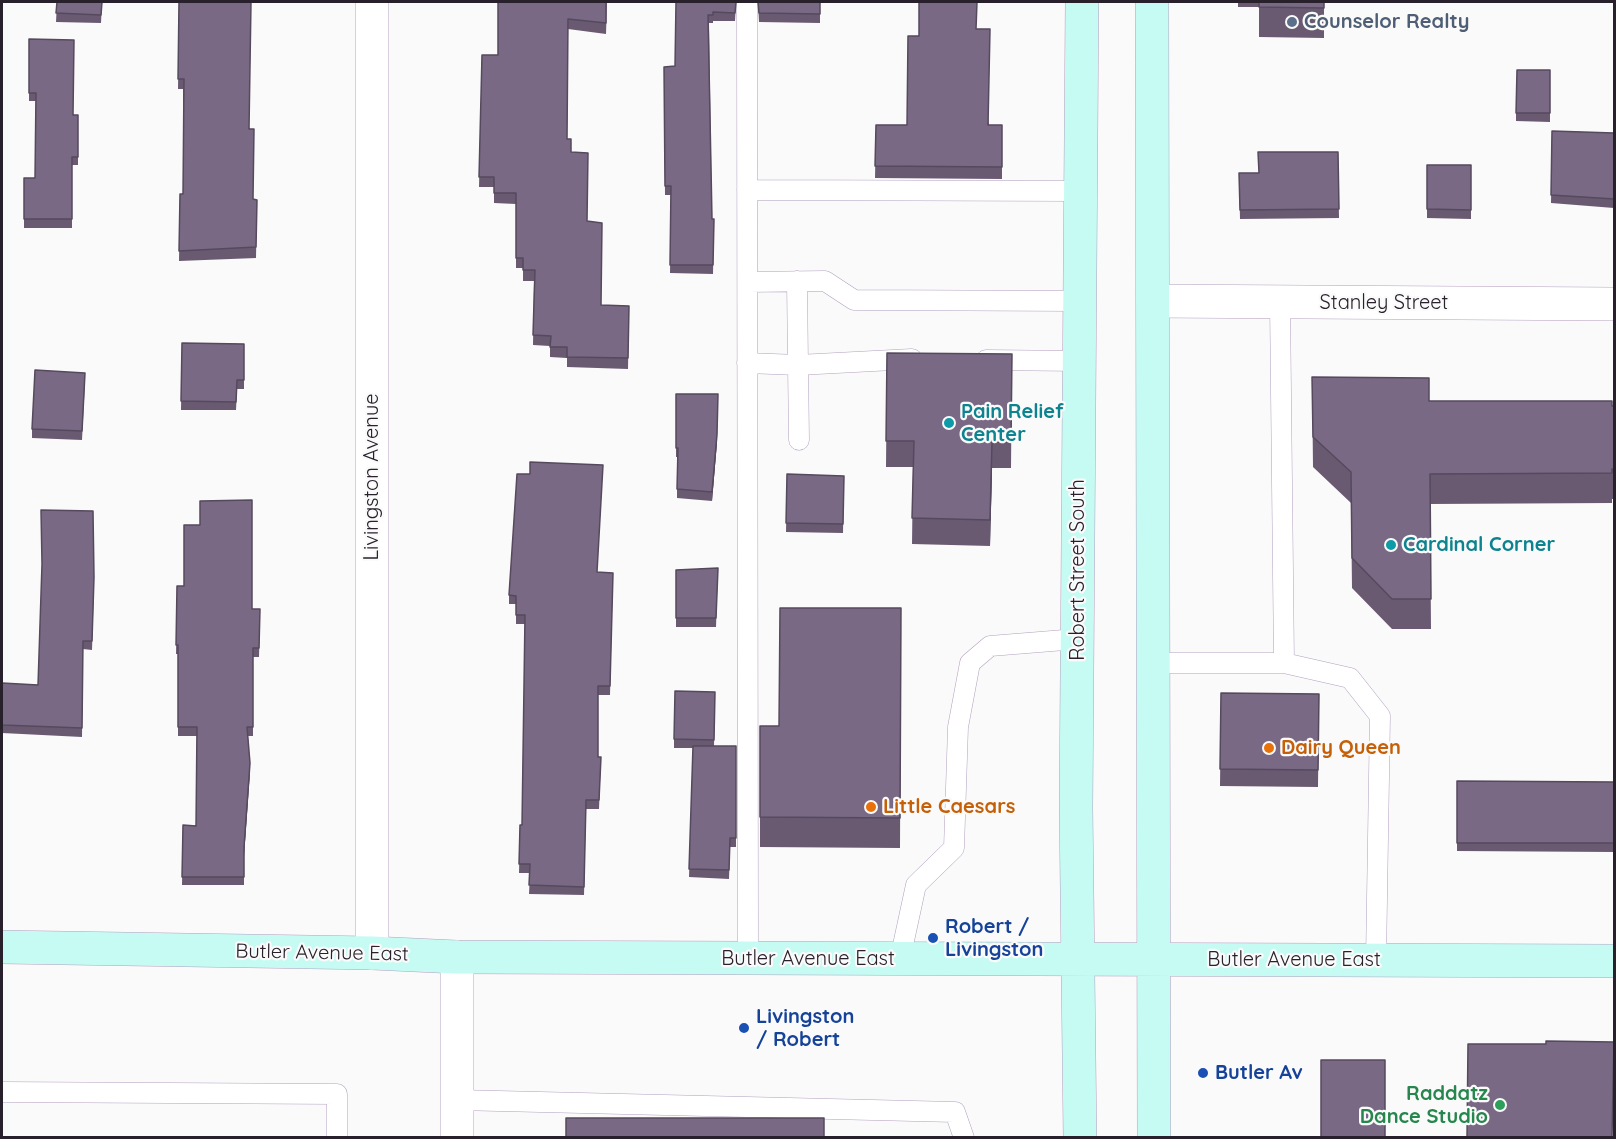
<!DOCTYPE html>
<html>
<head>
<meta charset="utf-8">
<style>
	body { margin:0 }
	#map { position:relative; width:1616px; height:1139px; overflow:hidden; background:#fafafa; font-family:Quicksand,sans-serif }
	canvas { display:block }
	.frame { position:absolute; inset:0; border:3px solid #28212c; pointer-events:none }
</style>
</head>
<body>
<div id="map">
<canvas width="1616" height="1139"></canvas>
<div class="frame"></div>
</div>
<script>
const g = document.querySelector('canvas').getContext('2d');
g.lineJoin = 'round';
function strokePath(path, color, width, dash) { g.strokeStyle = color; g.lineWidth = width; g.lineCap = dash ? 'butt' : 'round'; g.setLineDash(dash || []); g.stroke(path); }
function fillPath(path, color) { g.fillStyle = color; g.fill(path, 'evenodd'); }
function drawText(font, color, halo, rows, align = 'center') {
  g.font = font + ' Quicksand,sans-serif'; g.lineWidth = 4.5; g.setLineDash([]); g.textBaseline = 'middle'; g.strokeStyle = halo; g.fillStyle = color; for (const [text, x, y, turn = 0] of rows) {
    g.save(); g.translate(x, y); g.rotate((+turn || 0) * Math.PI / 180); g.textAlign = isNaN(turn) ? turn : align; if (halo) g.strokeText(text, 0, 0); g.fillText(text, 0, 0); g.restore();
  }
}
const lane = new Path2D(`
	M 747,2 L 748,959
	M 747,190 L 1081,191
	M 748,282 L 825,281 L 854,300 L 1079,301
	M 1280,302 L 1284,663 L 1350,678 L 1380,716 L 1376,960
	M 986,360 L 1079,361
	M 747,363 L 798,365 L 797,281
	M 799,440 L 798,365 L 912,359
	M 1153,663 L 1284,663
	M 900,959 L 916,885 L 954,848 L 958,727 L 970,663 L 990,646 L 1077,639
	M 2,1092 L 337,1094 L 337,1138
	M 457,1100 L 955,1112 L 964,1138`);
const street = new Path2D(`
	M 372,2 L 372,953
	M 1153,301 L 1614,304
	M 457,957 L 457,1138`);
const secondary = new Path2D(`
	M 1152,2 L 1154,1138
	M 2,947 L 372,953 L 457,957 L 1614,961
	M 1080,1138 L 1076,807 L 1082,2`);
strokePath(lane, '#b3a0bf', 21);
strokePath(street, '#b3a0bf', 34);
strokePath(secondary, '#b3a0bf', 34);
strokePath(lane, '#fff', 20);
strokePath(street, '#fff', 33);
strokePath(secondary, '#c6fbf3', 33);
fillPath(new Path2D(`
	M 57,2 L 102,2 L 101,23 L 56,22 Z
	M 179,2 L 250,129 L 253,199 L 257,200 L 256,258 L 179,261 L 180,194 L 183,194 L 183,89 L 178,89 Z
	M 498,2 L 607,2 L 606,34 L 568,29 L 567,139 L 587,221 L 601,305 L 629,306 L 628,369 L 567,367 L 567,358 L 550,357 L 550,346 L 533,345 L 534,281 L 523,281 L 523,268 L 516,268 L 516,204 L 494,203 L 494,187 L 479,187 L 482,55 L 498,55 Z
	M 676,2 L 736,2 L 735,21 L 713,21 L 713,23 L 709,23 L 712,219 L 714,219 L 713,274 L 670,273 L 671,195 L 665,195 L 664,67 L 675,66 Z
	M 758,2 L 820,2 L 820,23 L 759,22 Z
	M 1238,2 L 1324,2 L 1324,38 L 1259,37 L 1259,7 L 1238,7 Z
	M 976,29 L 989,125 L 1002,125 L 1002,179 L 875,178 L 876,125 L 907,125 L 919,36 Z
	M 29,39 L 74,115 L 78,115 L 78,165 L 72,165 L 72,228 L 24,228 L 24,178 L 35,178 L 36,101 L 29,101 Z
	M 1550,70 L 1550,122 L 1516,121 L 1516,113 Z
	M 1552,131 L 1614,133 L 1614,208 L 1551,203 Z
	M 1338,152 L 1339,218 L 1240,219 L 1239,173 L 1258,173 Z
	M 1427,165 L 1471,165 L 1471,219 L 1427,218 Z
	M 182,343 L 244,344 L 244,389 L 237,389 L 236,410 L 181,410 Z
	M 887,353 L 1012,354 L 1011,468 L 992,468 L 990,546 L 912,544 L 913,467 L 886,467 Z
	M 1312,377 L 1429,401 L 1614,406 L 1614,499 L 1612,499 L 1612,503 L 1430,504 L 1431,629 L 1392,629 L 1352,588 L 1351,503 L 1313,467 Z
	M 85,381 L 82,440 L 32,438 L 32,429 Z
	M 676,394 L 717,442 L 712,501 L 677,498 L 677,457 L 676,457 Z
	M 787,474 L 844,476 L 843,533 L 786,532 Z
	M 718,568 L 716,627 L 676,627 L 676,570 Z
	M 598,572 L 613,573 L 610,695 L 598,695 L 598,757 L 601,757 L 599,809 L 586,809 L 584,895 L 529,894 L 530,873 L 519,873 L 520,825 L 522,825 L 525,624 L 516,624 L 516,604 L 509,604 L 509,595 Z
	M 94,585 L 92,650 L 83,649 L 82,737 L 2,733 L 2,683 L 38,685 Z
	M 177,586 L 252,609 L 260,617 L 259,657 L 253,657 L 253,736 L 248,736 L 250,771 L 244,856 L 244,885 L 182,885 L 183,825 L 196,826 L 197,736 L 178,736 L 178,654 L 176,654 Z
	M 901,608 L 900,848 L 760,847 L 760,726 L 779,726 Z
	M 715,692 L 714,746 L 736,746 L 736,847 L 730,847 L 729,879 L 689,877 L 693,748 L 674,748 L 674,739 Z
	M 1221,693 L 1319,694 L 1318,787 L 1220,786 Z
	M 1457,781 L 1614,782 L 1614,852 L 1457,851 Z`), '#695a72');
fillPath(new Path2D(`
	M 718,394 L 717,442 L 712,501 L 712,492 Z
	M 992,442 L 992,468 L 990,546 L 990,520 Z
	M 250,763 L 250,771 L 244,856 L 244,847 Z`), '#554a5d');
const building = new Path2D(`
	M 57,2 L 102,2 L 101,15 L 56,13 Z
	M 179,2 L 251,2 L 249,129 L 254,129 L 253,199 L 257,200 L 256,247 L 179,251 L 180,194 L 183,194 L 184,79 L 178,79 Z
	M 498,2 L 606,2 L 606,23 L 568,19 L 567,139 L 571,139 L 571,152 L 588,153 L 587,221 L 602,223 L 601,305 L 629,306 L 628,358 L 567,357 L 567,347 L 550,347 L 551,336 L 533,335 L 535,270 L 523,270 L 523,258 L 516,258 L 516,193 L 494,193 L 494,177 L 479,177 L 482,55 L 498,55 Z
	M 676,2 L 736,2 L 735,13 L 713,12 L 713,15 L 708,15 L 712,219 L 714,219 L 713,265 L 670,265 L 671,186 L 665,186 L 664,67 L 675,66 Z
	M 758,2 L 820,2 L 820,14 L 759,13 Z
	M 919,2 L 977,2 L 976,29 L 990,29 L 988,125 L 1002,125 L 1002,167 L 875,166 L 876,125 L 907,125 L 908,36 L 919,36 Z
	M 1259,2 L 1324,2 L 1324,8 L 1259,7 Z
	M 29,39 L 74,40 L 73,115 L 78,115 L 78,157 L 72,157 L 72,219 L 24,219 L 24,178 L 35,178 L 36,93 L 29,93 Z
	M 1517,70 L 1550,70 L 1550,113 L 1516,113 Z
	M 1552,131 L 1614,133 L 1614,199 L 1551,195 Z
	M 1258,152 L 1338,152 L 1339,209 L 1240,210 L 1239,173 L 1259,173 Z
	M 1427,165 L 1471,165 L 1471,210 L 1427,209 Z
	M 182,343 L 244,344 L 244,380 L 237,380 L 236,402 L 181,401 Z
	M 887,353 L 1012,354 L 1011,442 L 992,442 L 990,520 L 912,518 L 914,441 L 886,441 Z
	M 35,370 L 85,373 L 82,431 L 32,429 Z
	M 1312,377 L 1429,378 L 1429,401 L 1612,401 L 1612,406 L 1614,406 L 1614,469 L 1612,469 L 1612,473 L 1430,474 L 1431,599 L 1392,599 L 1352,558 L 1351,472 L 1313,437 Z
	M 676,394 L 718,394 L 717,434 L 712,492 L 677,489 L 678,448 L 676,448 Z
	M 530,462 L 603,465 L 597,572 L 613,573 L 610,686 L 598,686 L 598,757 L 601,757 L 599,800 L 586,800 L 584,887 L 529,885 L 530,864 L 519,864 L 520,825 L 522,825 L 525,615 L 516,615 L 516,596 L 509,595 L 517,474 L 530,474 Z
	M 787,474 L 844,476 L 843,524 L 786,523 Z
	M 252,500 L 252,609 L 260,609 L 259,648 L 253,648 L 253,727 L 247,727 L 250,763 L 244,847 L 244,877 L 182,877 L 183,825 L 196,826 L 197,727 L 178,727 L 178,645 L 176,645 L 177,586 L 184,586 L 184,525 L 200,525 L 200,501 Z
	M 41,510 L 93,511 L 94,577 L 92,641 L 83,641 L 82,728 L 2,725 L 2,683 L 38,685 L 42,564 Z
	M 718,568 L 716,618 L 676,618 L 676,570 Z
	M 780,608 L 901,608 L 900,818 L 760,817 L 760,726 L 779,726 Z
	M 675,691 L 715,692 L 714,740 L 674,739 Z
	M 1221,693 L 1319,694 L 1318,770 L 1220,769 Z
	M 693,746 L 736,746 L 736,838 L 730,838 L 729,870 L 689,869 Z
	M 1457,781 L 1614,782 L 1614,843 L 1457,843 Z
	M 1546,1041 L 1614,1042 L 1612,1137 L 1467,1137 L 1468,1044 L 1546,1044 Z
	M 1321,1060 L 1385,1060 L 1385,1137 L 1321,1137 Z
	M 566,1118 L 824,1118 L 824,1137 L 566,1137 Z`);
fillPath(building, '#7a6985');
strokePath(building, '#554a5d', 1.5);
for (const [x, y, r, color] of [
	[1292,22,6,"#5c6f8a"],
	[949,423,6,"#0f9aa8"],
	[1391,545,6,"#0f9aa8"],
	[1269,748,6,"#e8710a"],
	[871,807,6,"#e8710a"],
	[933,938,6,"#1a4fb4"],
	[744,1028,6,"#1a4fb4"],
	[1203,1073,6,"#1a4fb4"],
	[1500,1105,6,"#2e9e5b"]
]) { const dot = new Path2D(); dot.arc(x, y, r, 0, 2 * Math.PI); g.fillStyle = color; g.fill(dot); strokePath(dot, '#fafafa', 2); }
drawText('bold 20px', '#4e5e75', '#fafafa', [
	["Counselor Realty",1304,22]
], 'left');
drawText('20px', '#28212c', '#fafafa', [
	["Stanley Street",1384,303],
	["Livingston Avenue",372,477,-90],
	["Robert Street South",1078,570,-90],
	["Butler Avenue East",322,953,1],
	["Butler Avenue East",808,959],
	["Butler Avenue East",1294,960]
]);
drawText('bold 20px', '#0d838f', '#fafafa', [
	["Pain Relief",961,412],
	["Center",961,435],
	["Cardinal Corner",1403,545]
], 'left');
drawText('bold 20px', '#c56008', '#fafafa', [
	["Dairy Queen",1281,748],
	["Little Caesars",883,807]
], 'left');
drawText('bold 20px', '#164399', '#fafafa', [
	["Robert /",945,927],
	["Livingston",945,950],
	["Livingston",756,1017],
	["/ Robert",756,1040],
	["Butler Av",1215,1073]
], 'left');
drawText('bold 20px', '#27864d', '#fafafa', [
	["Raddatz",1488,1094],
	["Dance Studio",1488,1117]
], 'right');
</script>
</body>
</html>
